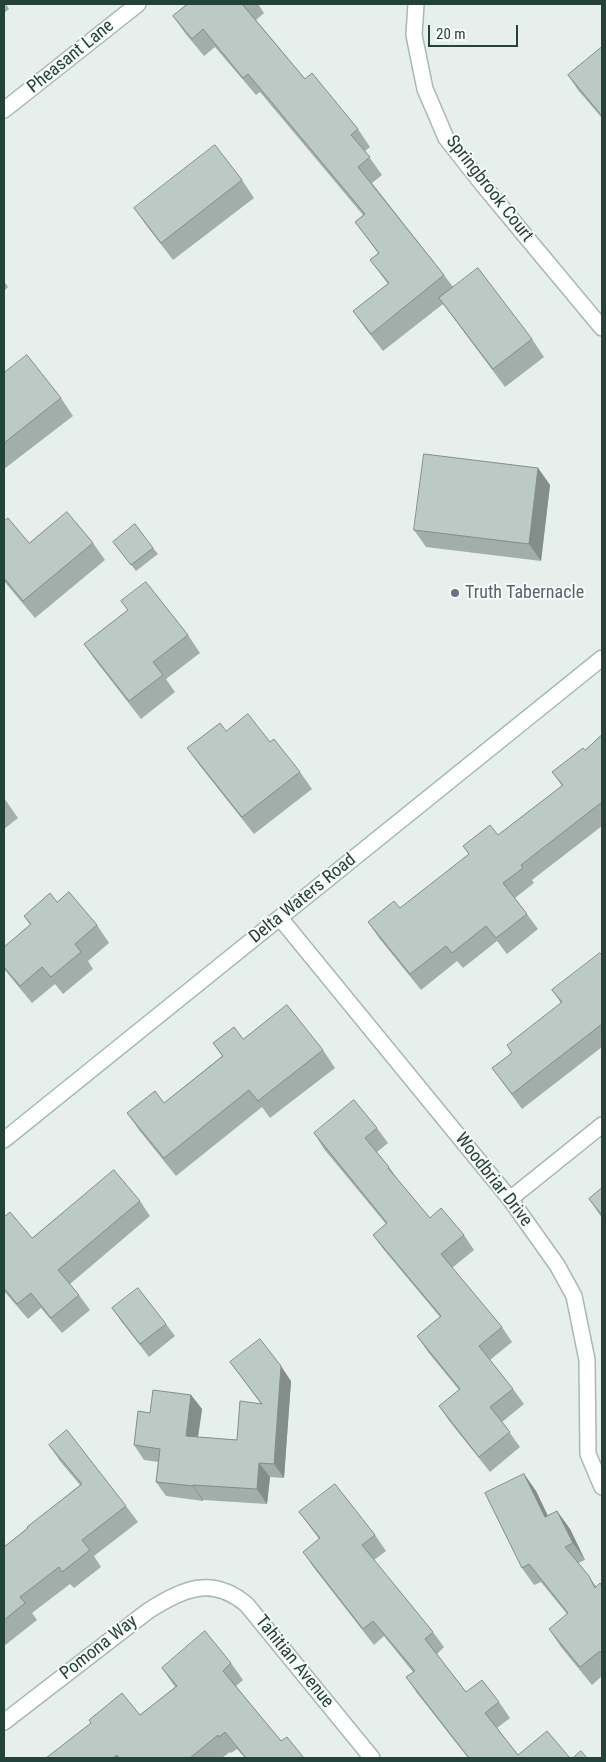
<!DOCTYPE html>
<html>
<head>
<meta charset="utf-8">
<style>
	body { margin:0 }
	#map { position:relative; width:606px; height:1762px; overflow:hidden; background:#e6efeb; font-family:"Roboto Condensed",sans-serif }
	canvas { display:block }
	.frame { position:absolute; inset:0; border:5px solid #24423a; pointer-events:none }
	.scale { position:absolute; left:428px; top:25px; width:90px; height:22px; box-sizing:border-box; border:2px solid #24423a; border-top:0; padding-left:6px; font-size:15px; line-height:18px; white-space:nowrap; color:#24423a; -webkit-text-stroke:4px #f7fbf9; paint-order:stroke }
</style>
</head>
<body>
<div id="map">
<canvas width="606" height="1762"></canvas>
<div class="frame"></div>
<div class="scale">20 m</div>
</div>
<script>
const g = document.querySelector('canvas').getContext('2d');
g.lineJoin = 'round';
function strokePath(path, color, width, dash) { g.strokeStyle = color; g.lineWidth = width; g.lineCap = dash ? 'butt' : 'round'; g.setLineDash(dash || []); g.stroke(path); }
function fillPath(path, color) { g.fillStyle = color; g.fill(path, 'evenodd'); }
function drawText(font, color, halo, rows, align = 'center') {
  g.font = font + ' "Roboto Condensed",sans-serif'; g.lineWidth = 4; g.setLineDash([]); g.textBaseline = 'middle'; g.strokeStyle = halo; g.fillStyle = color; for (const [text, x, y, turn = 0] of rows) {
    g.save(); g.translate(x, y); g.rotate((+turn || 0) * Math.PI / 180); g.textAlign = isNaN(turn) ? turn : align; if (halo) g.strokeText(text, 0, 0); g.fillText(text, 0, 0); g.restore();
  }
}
const service = new Path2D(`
	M 542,256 L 602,328`);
const minor = new Path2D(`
	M 416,4 L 414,35 L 425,89 L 446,138 L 483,185 L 542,256
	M 4,110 L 138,4
	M 280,918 L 510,1199 L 557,1265 L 574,1296 L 587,1360 L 588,1454 L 602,1487
	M 510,1199 L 602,1125
	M 4,1722 L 148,1611 C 182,1589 212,1575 247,1605 L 372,1758`);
const secondary = new Path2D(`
	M 4,1140 L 602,658`);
strokePath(service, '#a8b8b2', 18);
strokePath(minor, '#a8b8b2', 18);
strokePath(secondary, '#a4bbb3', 18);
strokePath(service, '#fff', 15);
strokePath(minor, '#fff', 15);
strokePath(secondary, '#fff', 15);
fillPath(new Path2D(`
	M 4,4 L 6,4 L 9,9 L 4,13 Z
	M 188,4 L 258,4 L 264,13 L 256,20 L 305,79 L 358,129 L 370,147 L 365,151 L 382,175 L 372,183 L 444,275 L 453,287 L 532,339 L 544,357 L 505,387 L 443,304 L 383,351 L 365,328 L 353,311 L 388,284 L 370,260 L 378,253 L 355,222 L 363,215 L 260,92 L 256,95 L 215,47 L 204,56 L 185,33 L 173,16 Z
	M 602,47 L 602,118 L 578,90 L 568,75 Z
	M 242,180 L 254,198 L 173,260 L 146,225 L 134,208 Z
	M 4,281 L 8,287 L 4,291 Z
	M 4,373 L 61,398 L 73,416 L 4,469 Z
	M 538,468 L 550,485 L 541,561 L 426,547 L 414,530 Z
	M 4,521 L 29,543 L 93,543 L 105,560 L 35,618 L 4,581 Z
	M 113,542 L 153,548 L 158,554 L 136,571 Z
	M 121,601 L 188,635 L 200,653 L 166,679 L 175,692 L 141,719 L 96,661 L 84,644 L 128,610 Z
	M 226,731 L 270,742 L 300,772 L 312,789 L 254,834 L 200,766 L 187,748 Z
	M 602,735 L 602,826 L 532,880 L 534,883 L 515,898 L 538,929 L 507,954 L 497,941 L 463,968 L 457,961 L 421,990 L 379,938 L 368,922 L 400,908 L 498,835 L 562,786 L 552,772 L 585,750 Z
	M 4,798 L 18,818 L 4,829 Z
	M 57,902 L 97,925 L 109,943 L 88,961 L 93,969 L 63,994 L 55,984 L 32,1003 L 4,969 L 4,947 L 30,925 L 24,916 Z
	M 602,955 L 602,1047 L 522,1109 L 492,1068 L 512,1053 L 561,1003 L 552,990 Z
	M 243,1039 L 323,1050 L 335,1068 L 270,1118 L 262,1107 L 176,1176 L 139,1130 L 127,1113 L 164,1103 L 222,1056 L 213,1043 Z
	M 377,1128 L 388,1143 L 377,1152 L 389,1167 L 399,1181 L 430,1218 L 464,1235 L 474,1250 L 452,1268 L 502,1327 L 512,1342 L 490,1360 L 513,1389 L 524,1404 L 502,1422 L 520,1447 L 490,1472 L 450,1422 L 439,1406 L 459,1390 L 428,1352 L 417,1336 L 440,1317 L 384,1250 L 373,1235 L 386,1224 L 324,1149 L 314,1133 Z
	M 602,1188 L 602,1218 L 589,1199 Z
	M 140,1201 L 150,1216 L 70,1284 L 79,1295 L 90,1310 L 62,1333 L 41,1308 L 28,1319 L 4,1291 L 4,1217 L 32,1238 Z
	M 112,1308 L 166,1324 L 175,1336 L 149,1357 L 121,1321 Z
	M 230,1362 L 291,1381 L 284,1478 L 270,1477 L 267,1504 L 203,1500 L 203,1501 L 166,1496 L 156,1482 L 158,1462 L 144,1460 L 134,1445 L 150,1413 L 191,1395 L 202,1409 L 198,1437 L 237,1440 L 261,1404 Z
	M 49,1445 L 126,1506 L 138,1522 L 94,1556 L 101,1567 L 74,1588 L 70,1584 L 32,1613 L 37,1620 L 4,1646 L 4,1547 L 80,1485 L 60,1461 Z
	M 524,1474 L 536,1491 L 548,1516 L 557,1511 L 570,1529 L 585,1560 L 578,1563 L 596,1586 L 602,1586 L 602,1676 L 592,1685 L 561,1647 L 549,1629 L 567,1614 L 541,1582 L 534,1585 L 522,1568 Z
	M 299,1512 L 375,1535 L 386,1551 L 374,1560 L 433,1632 L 444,1647 L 437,1654 L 466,1692 L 499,1702 L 510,1718 L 497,1728 L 518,1755 L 570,1758 L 468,1758 L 417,1693 L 406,1677 L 413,1672 L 384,1636 L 374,1645 L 314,1568 L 303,1552 L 319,1539 Z
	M 231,1663 L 243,1680 L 236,1686 L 281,1741 L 304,1758 L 245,1758 L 237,1749 L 231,1753 L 230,1752 L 222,1758 L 46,1758 L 140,1715 L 175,1687 L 162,1668 Z`), '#a1aea9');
fillPath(new Path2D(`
	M 538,468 L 550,485 L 541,561 L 529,544 Z
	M 281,1366 L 291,1381 L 284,1478 L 274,1464 Z
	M 191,1395 L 202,1409 L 196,1450 L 186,1436 Z
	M 259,1463 L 270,1477 L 267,1504 L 257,1489 Z
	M 524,1474 L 536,1491 L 557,1535 L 545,1517 Z
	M 193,1485 L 203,1500 L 203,1501 L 193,1486 Z
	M 557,1511 L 570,1529 L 585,1560 L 573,1543 Z`), '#838d89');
const building = new Path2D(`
	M 188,4 L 242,4 L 305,79 L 312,73 L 358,129 L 351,135 L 370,157 L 358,167 L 444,275 L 371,334 L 353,311 L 389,283 L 370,260 L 379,253 L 355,222 L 365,214 L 248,74 L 243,78 L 203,29 L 192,39 L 173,16 Z
	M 602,47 L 602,116 L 568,75 Z
	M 215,145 L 242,180 L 161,243 L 134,208 Z
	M 478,268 L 532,339 L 493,369 L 439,298 Z
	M 27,355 L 61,398 L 4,443 L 4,373 Z
	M 424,454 L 538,468 L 529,544 L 414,530 Z
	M 67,512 L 93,543 L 23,601 L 4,578 L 4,521 L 8,518 L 29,543 Z
	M 135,524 L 153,548 L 131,565 L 113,542 Z
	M 146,582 L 188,635 L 153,662 L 163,675 L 129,701 L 84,644 L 128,610 L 121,601 Z
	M 248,714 L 270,742 L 274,739 L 300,772 L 242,817 L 187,748 L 220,723 L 226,731 Z
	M 602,735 L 602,802 L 521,865 L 523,868 L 503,883 L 527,914 L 496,938 L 486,926 L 452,953 L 446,946 L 410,974 L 368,922 L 394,901 L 400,908 L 469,854 L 463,846 L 490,825 L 498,835 L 563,785 L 552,772 L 583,748 L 585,750 Z
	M 69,892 L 97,925 L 75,944 L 81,952 L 51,977 L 42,967 L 20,986 L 4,967 L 4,947 L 31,924 L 24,916 L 50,893 L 57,902 Z
	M 600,953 L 602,955 L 602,1024 L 512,1094 L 492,1068 L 512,1053 L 507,1045 L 562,1002 L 552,990 Z
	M 287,1005 L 323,1050 L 258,1101 L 249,1090 L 164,1158 L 127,1113 L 155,1091 L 164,1103 L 223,1056 L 213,1043 L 234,1027 L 243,1039 Z
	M 354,1100 L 377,1128 L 365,1138 L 389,1167 L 388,1168 L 430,1218 L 441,1208 L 464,1235 L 441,1254 L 502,1327 L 479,1346 L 513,1389 L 490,1407 L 510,1432 L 479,1457 L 439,1406 L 460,1389 L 417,1336 L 441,1316 L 373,1235 L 387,1223 L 314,1133 Z
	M 114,1170 L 140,1201 L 58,1270 L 79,1295 L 51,1318 L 31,1293 L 17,1304 L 4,1288 L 4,1217 L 10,1212 L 32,1238 Z
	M 602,1188 L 602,1215 L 589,1199 Z
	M 138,1288 L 166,1324 L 140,1344 L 112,1308 Z
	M 260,1339 L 281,1366 L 274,1464 L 259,1463 L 257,1489 L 193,1485 L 193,1486 L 156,1482 L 160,1449 L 134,1445 L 138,1411 L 150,1413 L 153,1390 L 191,1395 L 186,1436 L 237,1440 L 240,1401 L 262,1404 L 230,1362 Z
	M 67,1430 L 126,1506 L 82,1540 L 90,1550 L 62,1572 L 59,1567 L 20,1597 L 25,1603 L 4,1620 L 4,1547 L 28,1528 L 27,1527 L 82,1484 L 49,1445 Z
	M 524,1474 L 545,1517 L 557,1511 L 573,1543 L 565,1547 L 589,1576 L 595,1588 L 600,1583 L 602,1586 L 602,1653 L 600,1651 L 580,1667 L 549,1629 L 568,1613 L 529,1564 L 522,1568 L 485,1493 Z
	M 335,1484 L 375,1535 L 362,1545 L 433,1632 L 425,1639 L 466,1692 L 482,1680 L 499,1702 L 485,1713 L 518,1755 L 547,1731 L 570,1758 L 469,1758 L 406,1677 L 415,1671 L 373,1621 L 363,1629 L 303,1552 L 320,1538 L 299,1512 Z
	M 205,1631 L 231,1663 L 223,1671 L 281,1741 L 287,1737 L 304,1758 L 246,1758 L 225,1732 L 219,1737 L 218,1735 L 190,1758 L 119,1758 L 117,1755 L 113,1758 L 46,1758 L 91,1723 L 89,1720 L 122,1693 L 140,1715 L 177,1686 L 162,1668 Z
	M 581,1751 L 587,1758 L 573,1758 Z`);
fillPath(building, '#bbcac4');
strokePath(building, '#838d89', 1);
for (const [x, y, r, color] of [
	[455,593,5,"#6b7280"]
]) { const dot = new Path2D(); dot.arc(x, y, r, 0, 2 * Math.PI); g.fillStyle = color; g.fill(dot); strokePath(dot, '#f7fbf9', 2); }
drawText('18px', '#24423a', '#f7fbf9', [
	["Pheasant Lane",71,57,-39],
	["Springbrook Court",489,189,52],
	["Delta Waters Road",303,899,-39],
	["Woodbriar Drive",493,1180,52],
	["Pomona Way",99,1648,-38],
	["Tahitian Avenue",294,1662,51]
]);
drawText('18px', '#5b616d', '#f7fbf9', [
	["Truth Tabernacle",465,593]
], 'left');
</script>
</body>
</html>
